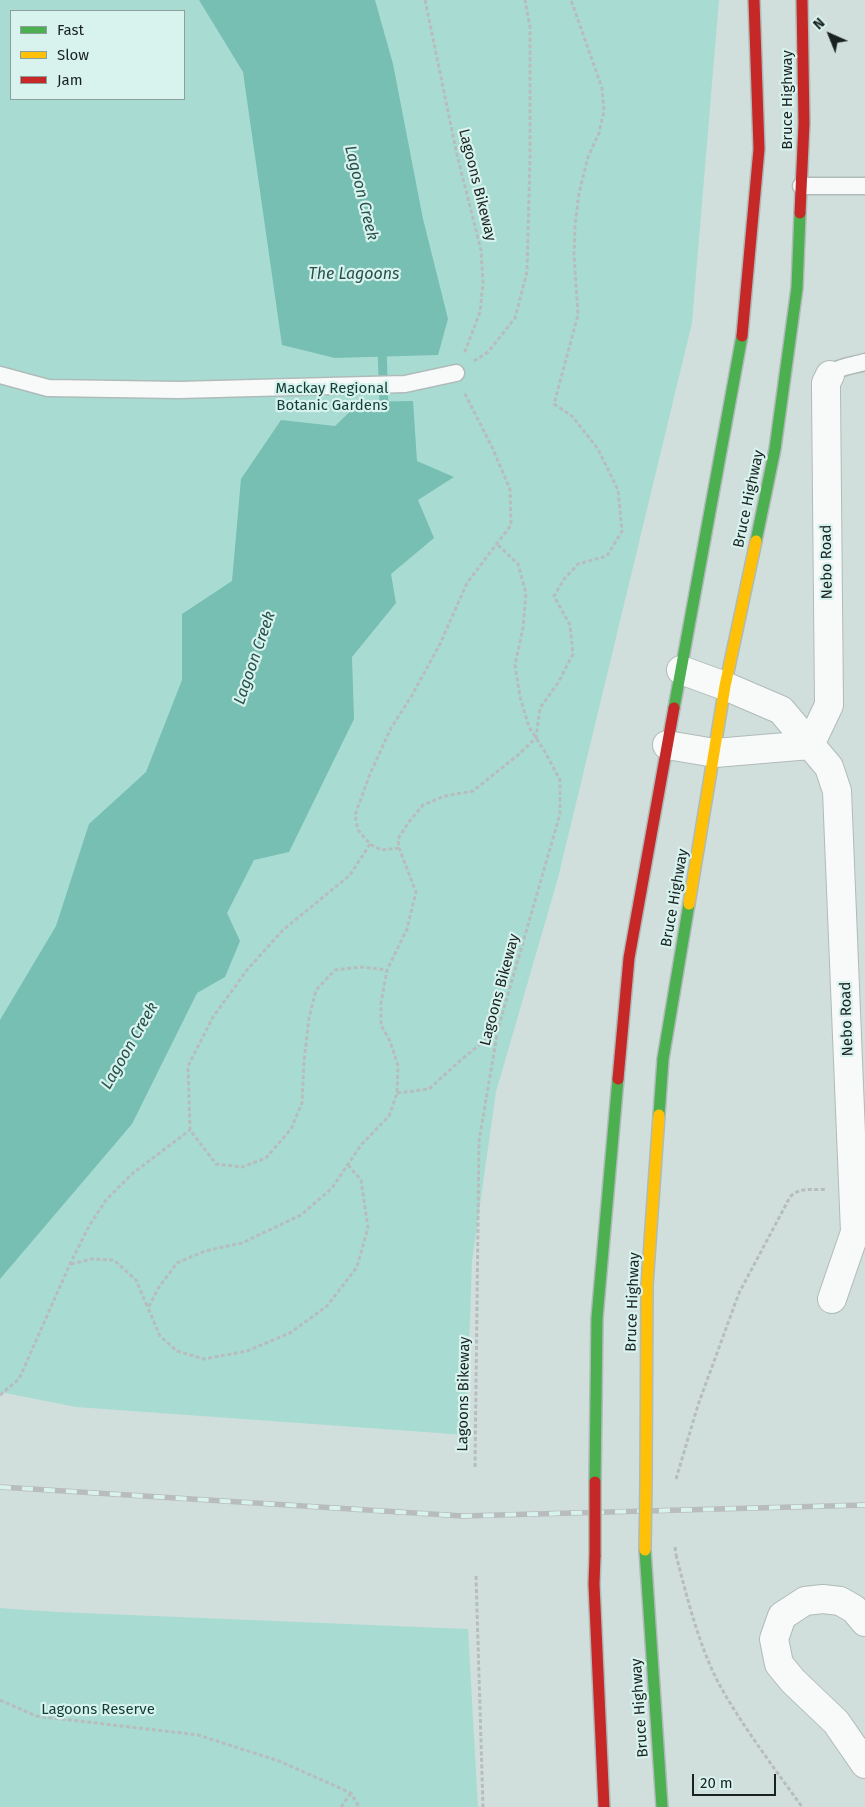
<!DOCTYPE html>
<html>
<head>
<meta charset="utf-8">
<style>
	body { margin:0 }
	#map { position:relative; width:865px; height:1807px; overflow:hidden; background:#d1dfdc; font-family:"Fira Sans",sans-serif }
	canvas { display:block }
	.legend { position:absolute; left:10px; top:10px; width:175px; height:90px; box-sizing:border-box; background:#d8f2ed; border:1px solid #8c9f9b; margin:0; padding:6px 9px; list-style:none; font-size:15px; color:#192221 }
	.legend li { display:flex; align-items:center; gap:10px; height:25px }
	.legend b { width:25px; border:1px solid #8c9f9b }
	.north { position:absolute; left:805px; top:10px; width:50px; height:50px; -webkit-text-stroke:4px #d8f2ed; paint-order:stroke; rotate:316deg; font-size:14px; font-weight:700; line-height:20px; text-align:center; color:#192221 }
	.north::after { content:''; display:block; margin:auto; width:18px; height:22px; background:#192221; clip-path:polygon(50% 0,100% 100%,50% 72%,0 100%) }
	.scale { position:absolute; left:692px; top:1774px; width:84px; height:22px; box-sizing:border-box; border:2px solid #192221; border-top:0; padding-left:6px; font-size:15px; line-height:18px; white-space:nowrap; color:#192221; -webkit-text-stroke:4px #d8f2ed; paint-order:stroke }
</style>
</head>
<body>
<div id="map">
<canvas width="865" height="1807"></canvas>
<ul class="legend">
<li><b style="height:6px;background:#4caf50"></b>Fast</li>
<li><b style="height:6px;background:#ffc107"></b>Slow</li>
<li><b style="height:6px;background:#c62828"></b>Jam</li>
</ul>
<div class="north">N</div>
<div class="scale">20 m</div>
</div>
<script>
const g = document.querySelector('canvas').getContext('2d');
g.lineJoin = 'round';
function fillPath(path, color) { g.fillStyle = color; g.fill(path, 'evenodd'); }
function strokePath(path, color, width, dash) { g.strokeStyle = color; g.lineWidth = width; g.lineCap = dash ? 'butt' : 'round'; g.setLineDash(dash || []); g.stroke(path); }
function drawText(font, color, halo, rows, align = 'center') {
  g.font = font + ' "Fira Sans",sans-serif'; g.lineWidth = 4.5; g.setLineDash([]); g.textBaseline = 'middle'; g.strokeStyle = halo; g.fillStyle = color; for (const [text, x, y, turn = 0] of rows) {
    g.save(); g.translate(x, y); g.rotate((+turn || 0) * Math.PI / 180); g.textAlign = isNaN(turn) ? turn : align; if (halo) g.strokeText(text, 0, 0); g.fillText(text, 0, 0); g.restore();
  }
}
fillPath(new Path2D(`
	M 0,0 L 719,0 L 692,323 L 558,878 L 496,1092 L 472,1261 L 466,1435 L 76,1407 L 0,1392 ZM 11,11 L 184,11 L 184,99 L 11,99 Z
	M 0,1608 L 58,1612 L 468,1629 L 478,1807 L 0,1807 Z`), '#a8dcd3');
fillPath(new Path2D(`
	M 199,0 L 375,0 L 393,64 L 423,219 L 448,319 L 438,355 L 335,358 L 282,345 L 243,72 Z
	M 413,401 L 417,461 L 454,477 L 418,500 L 434,538 L 391,574 L 396,603 L 352,657 L 354,719 L 289,852 L 254,860 L 227,913 L 240,941 L 225,977 L 197,993 L 132,1124 L 0,1279 L 0,1020 L 56,926 L 89,824 L 146,772 L 182,680 L 182,614 L 232,581 L 241,479 L 281,420 L 335,426 L 360,402 Z`), '#77beb3');
strokePath(new Path2D(`
	M 381,413 L 384,407 L 382,347`), '#77beb3', 9);
const lane = new Path2D(`
	M 801,186 L 865,186
	M 0,375 L 48,388 L 179,390 L 405,384 L 456,373
	M 830,375 C 839,366 852,366 865,362`);
const street = new Path2D(`
	M 681,670 L 725,686 L 781,710 L 829,767 L 837,791 L 855,1232 L 832,1299
	M 667,745 L 715,753 L 810,745
	M 810,745 L 829,705 L 826,392 L 826,383 L 830,375
	M 865,1622 L 854,1609 L 840,1601 L 823,1599 L 805,1601 L 782,1616 L 774,1639 L 779,1664 L 793,1681 L 836,1722 L 865,1764`);
const fast = new Path2D(`
	M 756,541 L 775,449 L 797,288 L 800,213
	M 674,708 L 742,336
	M 659,1115 L 663,1059 L 689,904
	M 595,1482 L 597,1318 L 618,1079
	M 645,1550 L 662,1807`);
const slow = new Path2D(`
	M 689,904 L 725,686 L 756,541
	M 646,1480 L 647,1285 L 659,1115`);
const jam = new Path2D(`
	M 800,213 L 804,123 L 802,0
	M 742,336 L 759,149 L 754,0
	M 618,1079 L 629,958 L 674,708
	M 595,1555 L 594,1584 L 604,1807`);
strokePath(lane, '#afbbb8', 19);
strokePath(street, '#afbbb8', 30);
strokePath(fast, '#afbbb8', 14);
strokePath(slow, '#afbbb8', 14);
strokePath(jam, '#afbbb8', 14);
strokePath(new Path2D(`
	M 425,0 L 457,155 L 481,250 L 483,283 L 480,312 L 464,354
	M 474,361 L 488,352 L 515,318 L 527,272 L 530,157 L 530,27 L 525,0
	M 370,844 L 350,875 L 283,930 L 247,970 L 213,1017 L 188,1066 L 190,1130 L 216,1164 L 242,1167 L 266,1158 L 291,1129 L 302,1103 L 304,1061 L 309,1018 L 316,990 L 335,970 L 361,967 L 387,970
	M 399,848 L 381,850 L 370,844 L 358,830 L 355,815 L 370,774 L 391,728 L 411,697 L 440,644 L 467,583 L 511,525 L 510,489 L 492,447 L 464,392
	M 397,1093 L 429,1089 L 462,1059 L 498,1030
	M 348,1165 L 361,1180 L 368,1228 L 357,1267 L 327,1306 L 290,1333 L 247,1351 L 204,1359 L 177,1351 L 160,1336 L 148,1308 L 159,1287 L 177,1263 L 205,1251 L 242,1243 L 301,1215 L 332,1188 L 361,1145 L 389,1116 L 397,1093 L 398,1066 L 390,1041 L 381,1025 L 381,1003 L 387,970 L 407,929 L 416,892 L 399,848 L 398,839 L 408,823 L 423,805 L 445,796 L 473,791 L 518,755 L 536,738 L 540,708 L 558,683 L 573,654 L 570,625 L 554,596 L 564,579 L 578,564 L 607,556 L 622,531 L 618,490 L 598,449 L 572,416 L 554,404 L 578,315 L 574,254 L 575,226 L 579,193 L 588,157 L 599,133 L 604,111 L 602,88 L 571,0
	M 71,1264 L 92,1259 L 114,1260 L 136,1280 L 148,1308
	M 0,1395 L 19,1379 L 70,1264 L 89,1226 L 106,1200 L 133,1173 L 190,1130
	M 475,1467 L 479,1141 L 498,1029 L 560,814 L 560,780 L 545,752 L 529,727 L 520,697 L 515,665 L 523,628 L 526,593 L 518,564 L 496,543
	M 676,1479 L 698,1405 L 739,1293 L 790,1197 C 800,1186 813,1191 826,1189
	M 676,1555 C 687,1597 698,1643 718,1682 C 742,1726 773,1766 802,1807
	M 476,1576 L 483,1807
	M 0,1700 L 36,1716 L 198,1735 L 279,1761 L 351,1793 L 359,1807
	M 341,1807 L 351,1793`), '#b7bdbc', 3, [4, 2.5]);
strokePath(lane, '#f8fafa', 16);
strokePath(street, '#f8fafa', 28);
strokePath(fast, '#4caf50', 11);
strokePath(slow, '#ffc107', 11);
strokePath(jam, '#c62828', 11);
const rail = new Path2D(`
	M 0,1487 L 463,1516 L 865,1505`);
strokePath(rail, '#b9bcbc', 5.5);
strokePath(rail, '#d8f2ed', 4, [11]);
const slowBridge = new Path2D(`
	M 645,1550 L 646,1480`);
const jamBridge = new Path2D(`
	M 595,1482 L 595,1555`);
strokePath(slowBridge, '#afbbb8', 14, []);
strokePath(jamBridge, '#afbbb8', 14, []);
strokePath(new Path2D(`
	M 675,1547 L 676,1555`), '#b7bdbc', 3, [4, 2.5]);
strokePath(slowBridge, '#ffc107', 11);
strokePath(jamBridge, '#c62828', 11);
drawText('15px', '#192221', '#d8f2ed', [
	["Bruce Highway",788,100,-90],
	["Lagoons Bikeway",477,185,76],
	["Bruce Highway",749,499,-78],
	["Nebo Road",827,562,-91],
	["Bruce Highway",675,898,-80],
	["Lagoons Bikeway",500,990,-75],
	["Nebo Road",847,1019,-92],
	["Bruce Highway",633,1302,-88],
	["Lagoons Bikeway",464,1394,-89],
	["Bruce Highway",640,1708,-94]
]);
drawText('15px', '#113e37', '#d8f2ed', [
	["Mackay Regional",332,389],
	["Botanic Gardens",332,406],
	["Lagoons Reserve",98,1710]
]);
drawText('italic 16px', '#26514a', '#d8f2ed', [
	["Lagoon Creek",361,193,76],
	["The Lagoons",354,275],
	["Lagoon Creek",255,658,-71],
	["Lagoon Creek",130,1046,-60]
]);
</script>
</body>
</html>
